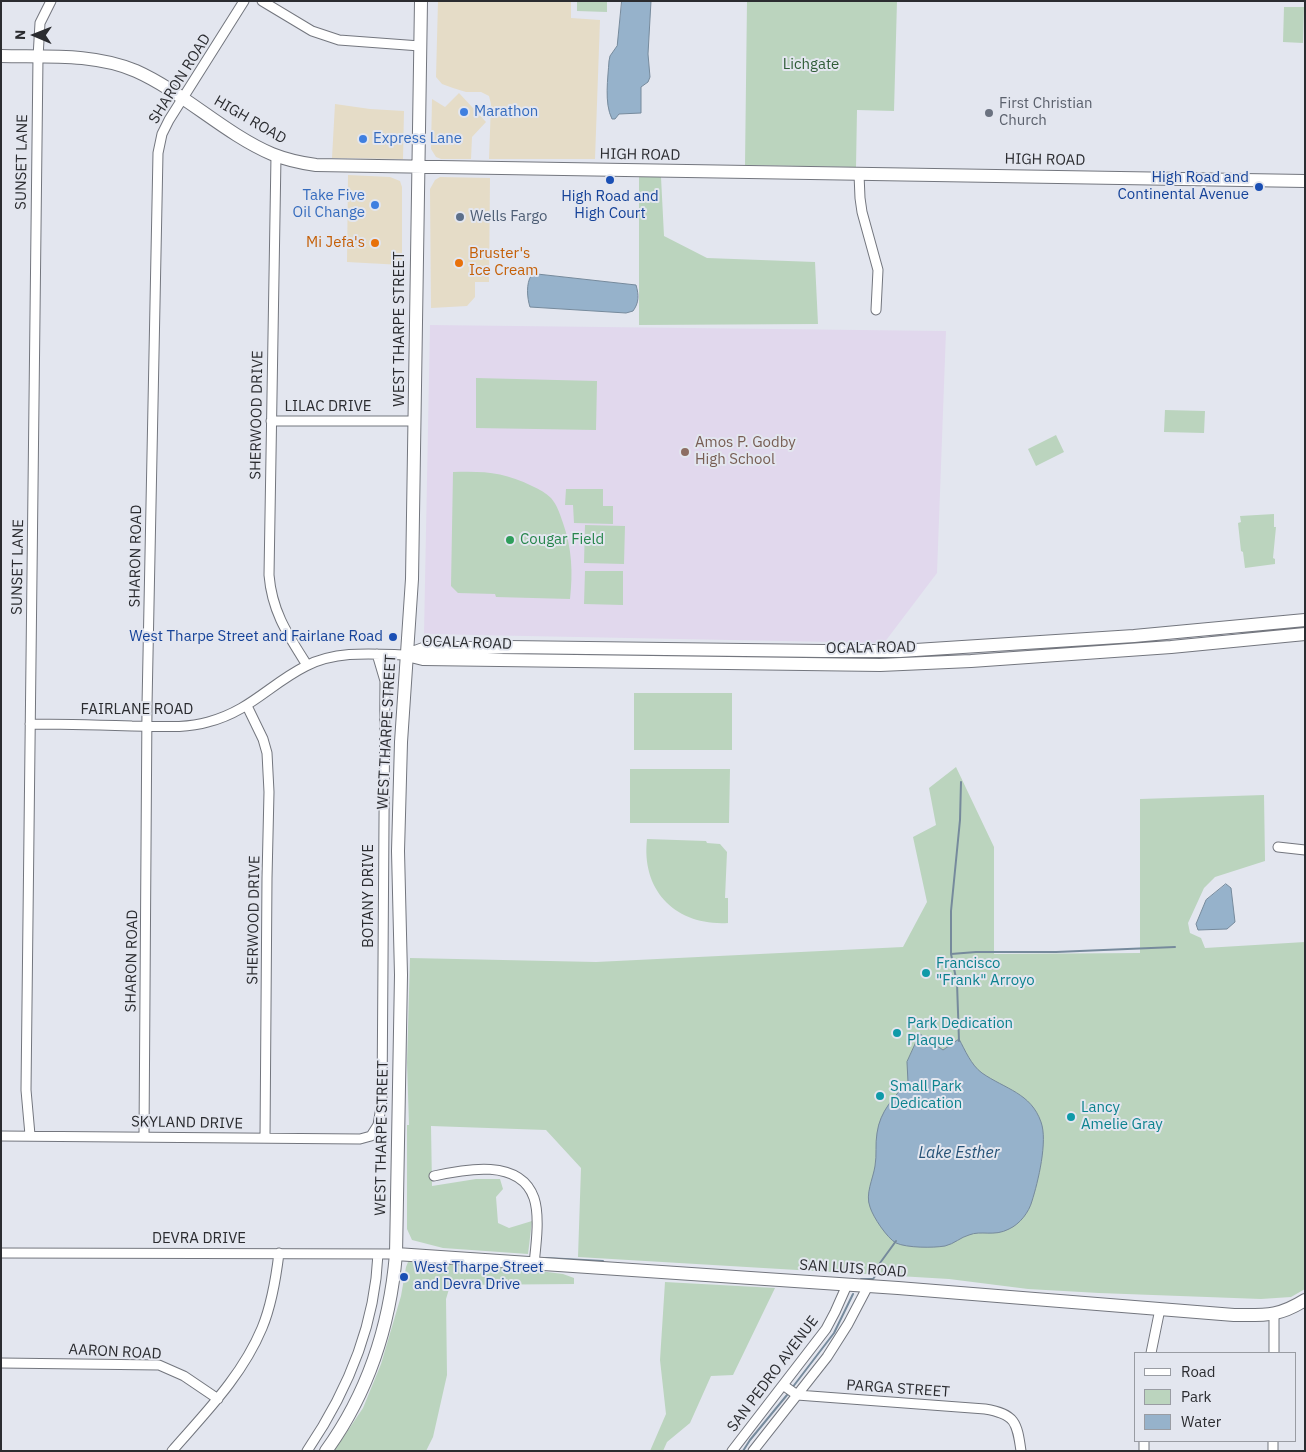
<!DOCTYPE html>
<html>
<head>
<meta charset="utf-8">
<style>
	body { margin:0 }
	#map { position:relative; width:1306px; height:1452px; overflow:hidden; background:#e3e6ef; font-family:"IBM Plex Sans",sans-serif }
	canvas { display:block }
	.frame { position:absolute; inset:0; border:2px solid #2b2c30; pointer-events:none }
	.legend { position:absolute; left:1134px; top:1352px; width:162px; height:90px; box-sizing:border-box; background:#e3e6ef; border:1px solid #999ca3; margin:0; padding:6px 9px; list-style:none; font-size:15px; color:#2b2c30 }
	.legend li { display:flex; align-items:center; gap:10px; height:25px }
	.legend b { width:25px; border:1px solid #999ca3 }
	.north { position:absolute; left:10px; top:10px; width:50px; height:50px; -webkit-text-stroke:4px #e3e6ef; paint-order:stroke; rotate:271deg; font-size:14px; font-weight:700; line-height:20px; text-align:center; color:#2b2c30 }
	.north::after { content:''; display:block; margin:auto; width:18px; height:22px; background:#2b2c30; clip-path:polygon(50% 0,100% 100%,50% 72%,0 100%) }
</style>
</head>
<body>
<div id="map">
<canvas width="1306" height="1452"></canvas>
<div class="frame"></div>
<ul class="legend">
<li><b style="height:6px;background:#fff"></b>Road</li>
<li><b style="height:14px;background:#bbd4be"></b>Park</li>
<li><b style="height:14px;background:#96b2cb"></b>Water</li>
</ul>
<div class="north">N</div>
</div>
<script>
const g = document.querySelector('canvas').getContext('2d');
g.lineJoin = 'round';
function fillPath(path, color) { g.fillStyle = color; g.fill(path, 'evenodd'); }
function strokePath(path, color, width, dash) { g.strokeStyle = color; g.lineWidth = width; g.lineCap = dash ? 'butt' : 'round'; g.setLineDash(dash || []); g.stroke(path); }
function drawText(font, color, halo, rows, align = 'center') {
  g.font = font + ' "IBM Plex Sans",sans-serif'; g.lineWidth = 4; g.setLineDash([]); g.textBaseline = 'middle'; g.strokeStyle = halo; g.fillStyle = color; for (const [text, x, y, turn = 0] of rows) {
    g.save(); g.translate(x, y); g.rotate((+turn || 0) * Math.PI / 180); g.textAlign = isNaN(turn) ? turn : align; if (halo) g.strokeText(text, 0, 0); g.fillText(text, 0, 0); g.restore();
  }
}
fillPath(new Path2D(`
	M 438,1 L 571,1 L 571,18 L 600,20 L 595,159 L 489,159 L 491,104 L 489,96 L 481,92 L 466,92 L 453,88 L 442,84 L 436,77 Z
	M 459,93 L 486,122 L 472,137 L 471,159 L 441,159 L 436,157 L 431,149 L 432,99 L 445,107 Z
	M 335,104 L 370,109 L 404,111 L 403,159 L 332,158 Z
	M 348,175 L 390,177 L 400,181 L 402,187 L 402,265 L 347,262 Z
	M 440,177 L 490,178 L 489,282 L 475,282 L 475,297 L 467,306 L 431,308 L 430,189 L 435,180 Z`), '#e5dcc7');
fillPath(new Path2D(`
	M 430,325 L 946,331 L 937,573 L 884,643 L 424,634 Z`), '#e1d8ed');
fillPath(new Path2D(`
	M 577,1 L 607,1 L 607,12 L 577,11 Z
	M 747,1 L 897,1 L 894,111 L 857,110 L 856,167 L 745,165 Z
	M 1284,7 L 1304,7 L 1303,43 L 1283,42 Z
	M 639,177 L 661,177 L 664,236 L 707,258 L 815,262 L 818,324 L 639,325 Z
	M 476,378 L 597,381 L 596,430 L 476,428 Z
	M 1165,410 L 1205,411 L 1204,433 L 1164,432 Z
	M 1056,435 L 1064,452 L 1036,466 L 1028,449 Z
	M 453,472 C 484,471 504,472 532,486 C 539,489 546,493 551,498 C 557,505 560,514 563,523 C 572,549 573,572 570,599 L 496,597 L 495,594 L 458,593 L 451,586 Z
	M 566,489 L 603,489 L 603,506 L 613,506 L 613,524 L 574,523 L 573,505 L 565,505 Z
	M 1274,514 L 1274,527 L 1276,527 L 1273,558 L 1275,559 L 1275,564 L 1245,568 L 1243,552 L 1241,551 L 1238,523 L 1241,522 L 1240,516 Z
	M 585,525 L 625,526 L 624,564 L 584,563 Z
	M 585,571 L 623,571 L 623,605 L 584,604 Z
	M 634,693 L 732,693 L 732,750 L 634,750 Z
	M 956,767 L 994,847 L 994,954 L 1140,953 L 1140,799 L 1264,795 L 1265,861 L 1215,877 L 1204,888 L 1188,923 L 1190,933 L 1201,938 L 1205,948 L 1305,942 L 1305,1289 L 1291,1297 L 1261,1299 L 1099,1293 L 1028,1289 L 949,1279 L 578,1257 L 581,1168 L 546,1130 L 431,1126 L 432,1186 L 476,1179 L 500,1179 L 503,1189 L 496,1197 L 498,1223 L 509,1228 L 532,1221 L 528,1254 L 443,1248 L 412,1240 L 407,1229 L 407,1125 L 409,1125 L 407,1063 L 410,958 L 596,962 L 903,947 L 927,902 L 913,837 L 936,825 L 929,788 Z
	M 630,769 L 730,769 L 729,823 L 630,823 Z
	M 647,839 L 706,841 L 707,843 L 720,844 L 727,852 L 725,898 L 728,898 L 728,923 C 676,926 641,891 647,839 Z
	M 408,1262 L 484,1264 L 563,1274 L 574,1278 L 574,1284 L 456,1285 L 449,1289 L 446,1299 L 447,1375 L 433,1437 L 426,1451 L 334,1451 L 363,1408 L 381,1364 L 401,1296 L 406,1267 Z
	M 665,1282 L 775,1288 L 733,1375 L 711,1376 L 690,1423 L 667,1442 L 663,1451 L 650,1451 L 666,1414 L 660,1360 Z`), '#bbd4be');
const water = new Path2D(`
	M 622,1 L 651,1 L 648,54 L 650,77 L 648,82 L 641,87 L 641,113 L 619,114 L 615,119 L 612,119 C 604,103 608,78 609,61 L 610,56 L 617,46 Z
	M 537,274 L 636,285 C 639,295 639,303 633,311 L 626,313 L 530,307 C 527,298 526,283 531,276 Z
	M 1226,884 L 1231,888 L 1235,922 L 1227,929 L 1198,930 L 1196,924 L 1206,900 Z
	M 920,1034 L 943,1050 L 959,1039 C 965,1050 971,1065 982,1073 C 1005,1089 1031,1093 1041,1122 C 1048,1141 1038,1182 1032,1201 C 1029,1212 1020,1224 1009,1229 C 994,1237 981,1230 969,1235 C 961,1237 954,1244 945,1246 C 933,1248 907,1248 896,1243 C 887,1238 873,1217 870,1207 C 865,1194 873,1179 875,1166 C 877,1155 875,1144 877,1133 C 880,1111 894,1097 908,1082 L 907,1062 Z`);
fillPath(water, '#96b2cb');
strokePath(water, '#768a9c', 1);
strokePath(new Path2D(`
	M 951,954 L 976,952 L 1056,952 L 1175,947
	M 959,1041 L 957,983 L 951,954 L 951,911 L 960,820 L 961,782
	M 546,1258 L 603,1261
	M 861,1279 L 873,1279 L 876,1275 L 880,1263 L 896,1241
	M 792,1388 L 834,1333 L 853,1294
	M 743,1451 L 750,1440 L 787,1395`), '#768a9c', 2);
const street = new Path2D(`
	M 262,1 L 312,31 L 339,40 L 420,46
	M 276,156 L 269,575 C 272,612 288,635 307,665
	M 859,174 L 860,198 L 862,212 L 878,270 L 876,310
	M 271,421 L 415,421
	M 247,706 L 263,739 L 267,753 L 269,792 L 267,878 L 265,1138
	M 30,724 C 64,724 98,725 132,726 C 157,726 184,729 208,722 C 250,711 270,684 306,666 C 337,650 374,654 407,655
	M 1278,847 L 1305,850
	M 30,1135 L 26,1090 L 38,57 L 40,23 L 51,1
	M 1,1136 L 360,1139 L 371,1136 L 378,1125 L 382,1101 L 385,681 L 377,654
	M 144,1136 L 147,705 L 158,153 L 162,134 L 169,120 L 244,1
	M 434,1176 C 465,1169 520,1158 534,1198 C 540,1216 536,1245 534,1264
	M 1,1253 L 396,1254
	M 1151,1353 L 1160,1309
	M 1274,1353 L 1274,1314
	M 1,1363 L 159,1365 L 184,1376 L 218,1399
	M 783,1385 L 797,1395 L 985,1409 C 1015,1414 1017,1422 1021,1451
	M 1144,1441 L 1144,1451
	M 172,1451 C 206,1412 242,1376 262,1328 C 272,1304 276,1278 279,1253
	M 307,1451 C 347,1392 375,1326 378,1254
	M 732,1451 L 826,1329 L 835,1312 L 847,1285
	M 753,1451 L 827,1357 L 848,1324 L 868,1286
	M 1273,1451 L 1273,1441`);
const secondary = new Path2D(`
	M 1,56 C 46,57 94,53 136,71 C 183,92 225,134 272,154 C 287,160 301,163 316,165 L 1305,181
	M 407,655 L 426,648 L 487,648 L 509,647 L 823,651 L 900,651 L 1134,636 L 1305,620
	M 407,655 L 423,659 L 880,665 L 971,661 L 1171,647 L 1305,634
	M 396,1254 L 898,1288 L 1234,1315 C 1265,1315 1278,1317 1305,1300
	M 326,1451 C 368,1393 390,1324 396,1254 L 401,975 L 398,851 L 401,742 L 412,579 L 421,1`);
strokePath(street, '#73767e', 11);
strokePath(secondary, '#73767e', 14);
strokePath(street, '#fff', 9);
strokePath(secondary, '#fff', 12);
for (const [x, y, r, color] of [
	[464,112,5,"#3f7fe0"],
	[989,113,5,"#6b7280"],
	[363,139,5,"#3f7fe0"],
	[610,180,5,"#1a4fb4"],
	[1259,187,5,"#1a4fb4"],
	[375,205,5,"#3f7fe0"],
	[460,217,5,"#5c6f8a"],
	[375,243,5,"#e8710a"],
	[459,263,5,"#e8710a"],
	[685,452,5,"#8d6e63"],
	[510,540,5,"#2e9e5b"],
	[393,637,5,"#1a4fb4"],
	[926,973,5,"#0f9aa8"],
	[897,1033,5,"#0f9aa8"],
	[880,1096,5,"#0f9aa8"],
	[1071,1117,5,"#0f9aa8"],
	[404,1277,5,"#1a4fb4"]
]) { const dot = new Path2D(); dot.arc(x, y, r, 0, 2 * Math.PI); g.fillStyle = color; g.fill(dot); strokePath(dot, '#e3e6ef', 2); }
drawText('15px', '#315d39', '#e3e6ef', [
	["Lichgate",811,65]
]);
drawText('15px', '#2b2c30', '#e3e6ef', [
	["SHARON ROAD",180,79,-58],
	["HIGH ROAD",250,120,30],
	["HIGH ROAD",640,155,1],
	["HIGH ROAD",1045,160,1],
	["SUNSET LANE",22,162,-89],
	["WEST THARPE STREET",400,329,-90],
	["LILAC DRIVE",328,407],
	["SHERWOOD DRIVE",257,415,-89],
	["SHARON ROAD",136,556,-89],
	["SUNSET LANE",18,567,-89],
	["OCALA ROAD",467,643,2],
	["OCALA ROAD",871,648,-1],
	["FAIRLANE ROAD",137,710],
	["WEST THARPE STREET",387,732,-87],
	["BOTANY DRIVE",369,896,-90],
	["SHERWOOD DRIVE",254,920,-89],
	["SHARON ROAD",132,961,-89],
	["SKYLAND DRIVE",187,1123,1],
	["WEST THARPE STREET",382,1138,-89],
	["DEVRA DRIVE",199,1239],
	["SAN LUIS ROAD",853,1269,4],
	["AARON ROAD",115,1352,3],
	["SAN PEDRO AVENUE",773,1374,-53],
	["PARGA STREET",898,1389,4]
]);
drawText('15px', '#5b616d', '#e3e6ef', [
	["First Christian",999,104],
	["Church",999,121]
], 'left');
drawText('15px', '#366cbe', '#e3e6ef', [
	["Marathon",474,112],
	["Express Lane",373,139],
	["Take Five",365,196,"right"],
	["Oil Change",365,213,"right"]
], 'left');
drawText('15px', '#164399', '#e3e6ef', [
	["High Road and",1249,178],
	["Continental Avenue",1249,195],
	["High Road and",610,197,"center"],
	["High Court",610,214,"center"],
	["West Tharpe Street and Fairlane Road",383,637],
	["West Tharpe Street",414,1268,"left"],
	["and Devra Drive",414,1285,"left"]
], 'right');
drawText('15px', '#4e5e75', '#e3e6ef', [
	["Wells Fargo",470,217]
], 'left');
drawText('15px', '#c56008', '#e3e6ef', [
	["Mi Jefa's",365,243],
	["Bruster's",469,254,"left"],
	["Ice Cream",469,271,"left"]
], 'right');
drawText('15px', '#785e54', '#e3e6ef', [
	["Amos P. Godby",695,443],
	["High School",695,460]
], 'left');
drawText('15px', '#27864d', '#e3e6ef', [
	["Cougar Field",520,540]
], 'left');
drawText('15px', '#0d838f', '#e3e6ef', [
	["Francisco",936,964],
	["\"Frank\" Arroyo",936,981],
	["Park Dedication",907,1024],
	["Plaque",907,1041],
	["Small Park",890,1087],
	["Dedication",890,1104],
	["Lancy",1081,1108],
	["Amelie Gray",1081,1125]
], 'left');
drawText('italic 16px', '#275377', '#e3e6ef', [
	["Lake Esther",959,1153]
]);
</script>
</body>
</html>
